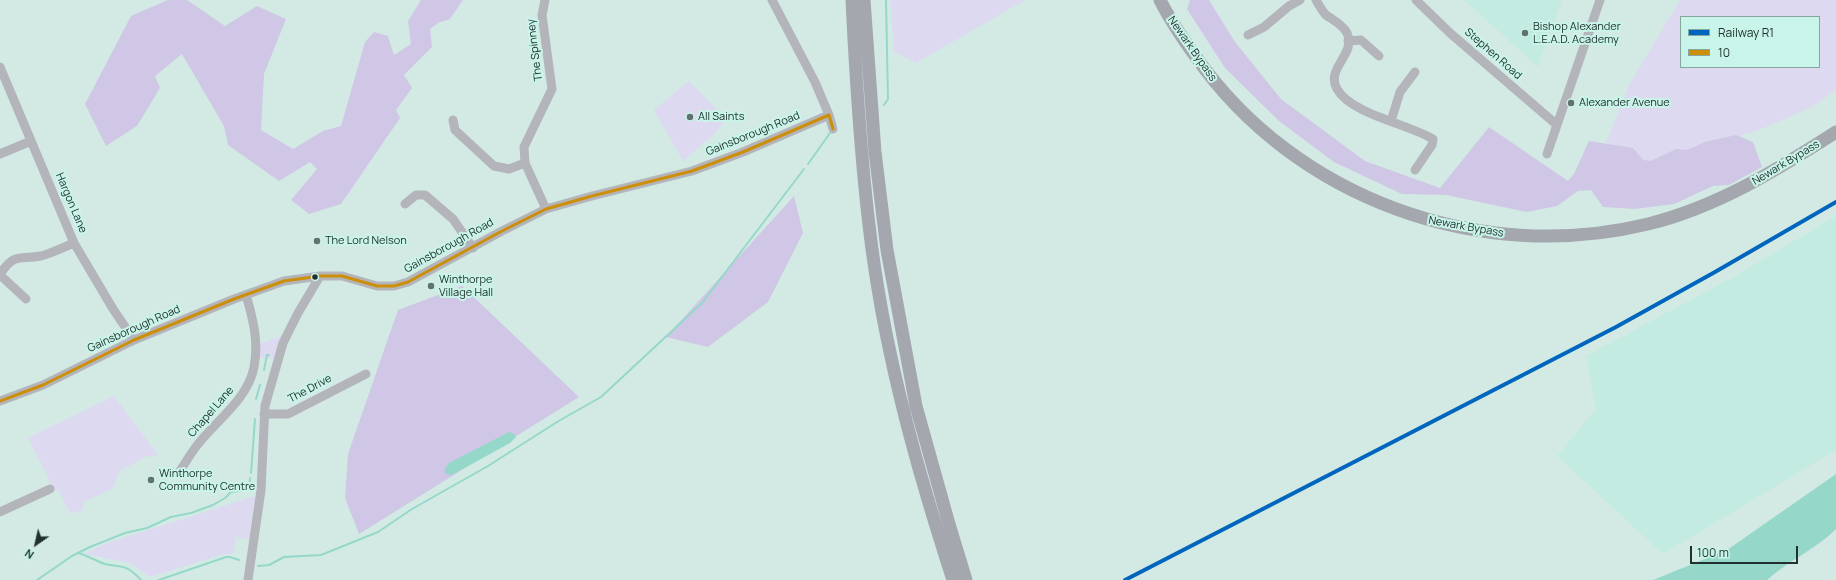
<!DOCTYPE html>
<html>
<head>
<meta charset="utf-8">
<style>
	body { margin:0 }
	#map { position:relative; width:1836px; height:580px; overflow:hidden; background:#d3eae4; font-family:Manrope,sans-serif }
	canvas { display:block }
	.legend { position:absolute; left:1680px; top:16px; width:140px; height:52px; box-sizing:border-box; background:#c9f4e9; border:1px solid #86a69e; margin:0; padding:5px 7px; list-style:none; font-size:12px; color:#21322e }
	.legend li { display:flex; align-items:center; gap:8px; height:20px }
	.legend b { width:20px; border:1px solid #86a69e }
	.north { position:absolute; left:16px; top:524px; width:40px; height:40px; -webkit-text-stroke:3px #c9f4e9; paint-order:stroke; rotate:214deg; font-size:11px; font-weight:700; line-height:16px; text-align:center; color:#21322e }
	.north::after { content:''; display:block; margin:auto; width:14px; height:18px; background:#21322e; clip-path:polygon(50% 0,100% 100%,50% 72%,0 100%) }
	.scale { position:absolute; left:1690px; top:546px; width:108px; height:18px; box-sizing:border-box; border:2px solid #21322e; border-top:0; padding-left:5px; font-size:12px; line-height:14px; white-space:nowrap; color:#21322e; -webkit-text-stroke:3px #c9f4e9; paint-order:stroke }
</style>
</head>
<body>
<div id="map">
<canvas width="1836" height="580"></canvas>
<ul class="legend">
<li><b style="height:5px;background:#0065bd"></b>Railway R1</li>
<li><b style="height:5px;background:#cc8f09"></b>10</li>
</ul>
<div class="north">N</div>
<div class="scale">100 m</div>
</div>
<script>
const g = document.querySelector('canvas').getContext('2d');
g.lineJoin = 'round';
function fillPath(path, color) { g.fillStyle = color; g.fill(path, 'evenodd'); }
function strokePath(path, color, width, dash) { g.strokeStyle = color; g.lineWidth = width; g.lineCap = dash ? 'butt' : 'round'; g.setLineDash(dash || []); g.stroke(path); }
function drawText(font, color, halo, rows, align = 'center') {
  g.font = font + ' Manrope,sans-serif'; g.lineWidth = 4; g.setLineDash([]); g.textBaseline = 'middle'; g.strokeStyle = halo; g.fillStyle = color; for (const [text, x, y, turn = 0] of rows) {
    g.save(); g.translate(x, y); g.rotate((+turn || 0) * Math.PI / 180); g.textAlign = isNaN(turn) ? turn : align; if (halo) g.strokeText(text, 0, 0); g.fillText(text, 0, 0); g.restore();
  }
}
fillPath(new Path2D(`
	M 1464,0 L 1562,0 L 1538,67 Z
	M 1836,216 L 1836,450 L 1663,554 L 1557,456 L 1596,409 L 1586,356 L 1737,275 Z`), '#c4ebe1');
fillPath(new Path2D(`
	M 890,0 L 1025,0 L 916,63 L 894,52 Z
	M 1680,0 L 1836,0 L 1836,90 L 1812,107 L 1759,130 L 1644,164 L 1606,142 L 1630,83 ZM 1681,17 L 1819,17 L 1819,67 L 1681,67 Z
	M 689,81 L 726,119 L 714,134 L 683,161 L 654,110 Z
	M 287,334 L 278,359 L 255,357 L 256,345 Z
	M 114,396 L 158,455 L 145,457 L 120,471 L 112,489 L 83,502 L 83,510 L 71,514 L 58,490 L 55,491 L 28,438 Z
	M 255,496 L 249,539 L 236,537 L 233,554 L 224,554 L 150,577 L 130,563 L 85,554 L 104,544 Z`), '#dcd9f0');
fillPath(new Path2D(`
	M 168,0 L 187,0 L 225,26 L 257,6 L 286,19 L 264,74 L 261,130 L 293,149 L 323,131 L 341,126 L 365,42 L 374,32 L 388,36 L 394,55 L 411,44 L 408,21 L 421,0 L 463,0 L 450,19 L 438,23 L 430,29 L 432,47 L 404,75 L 412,88 L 396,110 L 400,118 L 341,204 L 309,214 L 291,200 L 317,169 L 310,162 L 279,181 L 228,145 L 224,126 L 182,54 L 155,76 L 160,88 L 137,126 L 106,146 L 85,104 L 131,16 Z
	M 1190,0 L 1209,0 L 1235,42 L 1281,99 L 1365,161 L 1440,188 L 1489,127 L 1568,181 L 1574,174 L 1589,141 L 1633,148 L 1643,160 L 1651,161 L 1676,149 L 1687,150 L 1705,142 L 1736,135 L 1753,142 L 1762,167 L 1729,185 L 1713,186 L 1674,204 L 1635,209 L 1603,207 L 1591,190 L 1578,191 L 1557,206 L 1527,212 L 1446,195 L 1402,194 L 1334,162 L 1279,121 L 1225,68 L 1187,9 Z
	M 794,196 L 803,233 L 768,302 L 708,347 L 666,337 Z
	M 462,286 L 579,397 L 359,534 L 345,498 L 348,454 L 398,310 Z`), '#cfc7e5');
fillPath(new Path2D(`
	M 509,432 L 514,434 L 516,437 L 510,443 L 452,475 L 445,474 L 445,469 L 449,463 Z
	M 1836,474 L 1836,529 C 1816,549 1788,561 1767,580 L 1653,580 L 1727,550 Z`), '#95d8c9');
strokePath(new Path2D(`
	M 884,105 L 888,99 L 886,0
	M 808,164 L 830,133
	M 264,370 L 267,355 L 269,355
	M 256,399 L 260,385
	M 251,473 L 255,419
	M 79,553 C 88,556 96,561 105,564 C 124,568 126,564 141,580
	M 258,566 L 269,565 L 284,557 L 321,555 L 378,532 L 412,509 L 488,466 L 557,422 L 601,397 L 702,303 L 804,169
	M 37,580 L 72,556 L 90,547 L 125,533 L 147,528 L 171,517 L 191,513 L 213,505 L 225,498 L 231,492 L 249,490 L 250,478
	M 159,580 L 226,557 L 230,557 L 239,560`), '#95d8c9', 2);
strokePath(new Path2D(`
	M 545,0 L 542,15 L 552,89 L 524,147 L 525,163 L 546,209
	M 772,0 L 815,82 L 829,115
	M 1316,0 C 1319,5 1322,11 1326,15 C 1333,20 1343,25 1347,33 C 1357,54 1325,68 1337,89 C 1351,114 1408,124 1433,139 L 1432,145 L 1415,170
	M 1416,0 L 1450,33 L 1557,125
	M 1248,35 L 1264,27 L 1289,6 L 1300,0
	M 1348,41 L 1361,40 L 1379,56
	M 0,67 L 74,243 L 113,309 L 134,340
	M 453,120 L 455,130 L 494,166 L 509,169 L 525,163
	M 1391,121 L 1400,92 L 1415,72
	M 0,154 L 31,141
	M 1547,154 L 1600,0
	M 405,204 L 416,195 L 425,195 L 453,219 L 473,248
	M 0,274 C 15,252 19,260 41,256 C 52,253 64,247 74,243
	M 0,275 L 26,299
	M 0,401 L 43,385 L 134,340 L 234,299 L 284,281 L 320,276 L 342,276 L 377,286 L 394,286 L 408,282 L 502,231 L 546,209 L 592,196 L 692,171 L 743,152 L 829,115 L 833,129
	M 264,414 L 288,414 L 366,374
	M 180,471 C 185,463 190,455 195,448 C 214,422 248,400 254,367 C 259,342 253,319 246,295
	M 0,512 L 50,489
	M 248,580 L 261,490 L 265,406 L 283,343 L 298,313 L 320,276`), '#b4b4bb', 9);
strokePath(new Path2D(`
	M 852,0 C 856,83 861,167 872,249 C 887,362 918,472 953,580
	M 864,0 L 875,152 L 887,250 L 916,406 L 949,524 L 966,580
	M 1160,0 C 1170,20 1183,39 1196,57 C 1296,199 1480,265 1648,224 C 1717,207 1777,170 1836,132`), '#a5a7ae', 13);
strokePath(new Path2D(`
	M 0,401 L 43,385 L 134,340 L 234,299 L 284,281 L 320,276 L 342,276 L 377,286 L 394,286 L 408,282 L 502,231 L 546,209 L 592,196 L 692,171 L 743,152 L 829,115 L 833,129`), '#cc8f09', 3);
strokePath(new Path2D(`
	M 1125,580 L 1616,327 L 1715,272 L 1836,202`), '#0065bd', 4);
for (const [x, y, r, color] of [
	[1525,33,4,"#5f726e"],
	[1571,103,4,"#5f726e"],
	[690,117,4,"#5f726e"],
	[317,241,4,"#5f726e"],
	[315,277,3.5,"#21322e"],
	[431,286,4,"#5f726e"],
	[151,480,4,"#5f726e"]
]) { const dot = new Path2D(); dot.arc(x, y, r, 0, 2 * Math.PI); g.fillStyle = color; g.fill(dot); strokePath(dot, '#c9f4e9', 1.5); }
drawText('11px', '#21322e', '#c9f4e9', [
	["Bishop Alexander",1533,27],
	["L.E.A.D. Academy",1533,40],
	["Alexander Avenue",1579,103],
	["All Saints",698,117],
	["The Lord Nelson",325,241],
	["Winthorpe",439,280],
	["Village Hall",439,293],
	["Winthorpe",159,474],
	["Community Centre",159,487]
], 'left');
drawText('11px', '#21322e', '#c9f4e9', [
	["Newark Bypass",1192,49,55],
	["The Spinney",535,50,-97],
	["Stephen Road",1493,54,41],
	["Gainsborough Road",753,134,-22],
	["Newark Bypass",1786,163,-31],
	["Hargon Lane",71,203,67],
	["Newark Bypass",1466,227,10],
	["Gainsborough Road",449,246,-29],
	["Gainsborough Road",134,329,-24],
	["The Drive",310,389,-28],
	["Chapel Lane",211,412,-49]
]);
</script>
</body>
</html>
